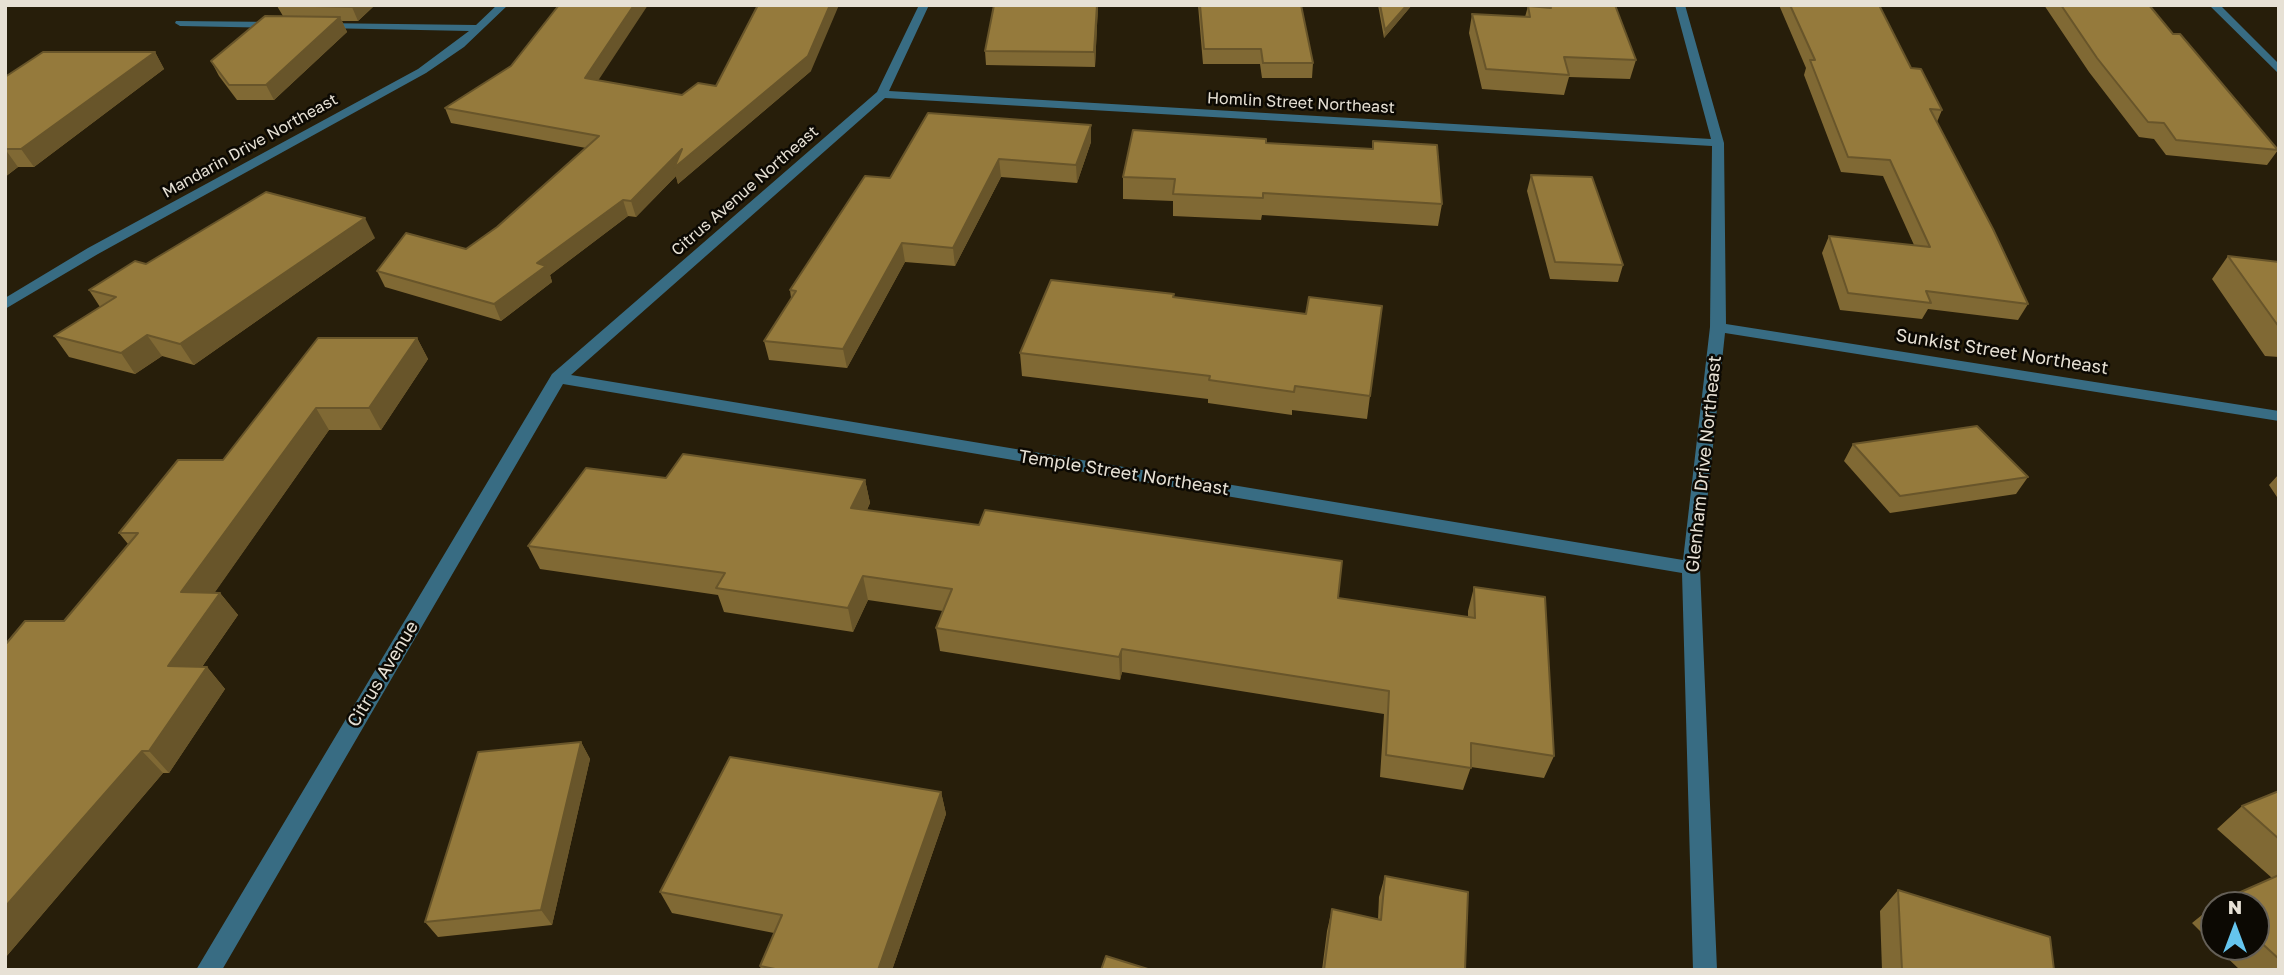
<!DOCTYPE html>
<html>
<head>
<meta charset="utf-8">
<style>
	body { margin:0 }
	#map { position:relative; width:2284px; height:975px; overflow:hidden; background:#271e0a; font-family:"Golos Text",sans-serif }
	canvas { display:block }
	.frame { position:absolute; inset:0; border:7px solid #e7e1d5; pointer-events:none }
	.north { position:absolute; left:2200px; top:891px; width:70px; height:70px; box-sizing:border-box; background:#0c0903; border:2px solid #645f57; border-radius:50%; rotate:0deg; font-size:19px; font-weight:700; line-height:28px; text-align:center; color:#e7e1d5 }
	.north::after { content:''; display:block; margin:auto; width:24px; height:32px; background:#65c5ee; clip-path:polygon(50% 0,100% 100%,50% 72%,0 100%) }
</style>
</head>
<body>
<div id="map">
<canvas width="2284" height="975"></canvas>
<div class="frame"></div>
<div class="north">N</div>
</div>
<script>
const g = document.querySelector('canvas').getContext('2d');
g.lineJoin = 'round';
function fillPath(path, color) { g.fillStyle = color; g.fill(path, 'evenodd'); }
function strokePath(path, color, width, dash) { g.strokeStyle = color; g.lineWidth = width; g.lineCap = dash ? 'butt' : 'round'; g.setLineDash(dash || []); g.stroke(path); }
function drawText(font, color, halo, rows, align = 'center') {
  g.font = font + ' "Golos Text",sans-serif'; g.lineWidth = 5; g.setLineDash([]); g.textBaseline = 'middle'; g.strokeStyle = halo; g.fillStyle = color; for (const [text, x, y, turn = 0] of rows) {
    g.save(); g.translate(x, y); g.rotate((+turn || 0) * Math.PI / 180); g.textAlign = isNaN(turn) ? turn : align; if (halo) g.strokeText(text, 0, 0); g.fillText(text, 0, 0); g.restore();
  }
}
fillPath(new Path2D(`
	M 497,5 L 508,5 L 464,47 L 426,73 L 98,254 L 5,309 L 5,298 L 88,248 L 418,69 L 469,31 L 322,28 L 317,25 L 318,23 L 476,25 Z
	M 919,5 L 929,5 L 889,91 L 1711,139 L 1675,5 L 1685,5 L 1724,143 L 1726,324 L 2279,411 L 2279,421 L 1725,333 L 1700,568 L 1717,970 L 1693,970 L 1682,573 L 563,384 L 222,970 L 196,970 L 552,374 L 877,92 ZM 885,98 L 1712,146 L 1710,327 L 1683,560 L 571,375 Z
	M 2209,5 L 2220,5 L 2279,64 L 2279,74 Z
	M 176,21 L 280,22 L 285,25 L 280,28 L 180,26 L 175,23 Z`), '#386c83');
fillPath(new Path2D(`
	M 375,5 L 358,21 L 342,21 L 347,32 L 274,100 L 237,100 L 219,76 L 211,61 L 283,16 L 277,6 Z
	M 1098,5 L 1095,67 L 986,65 L 985,51 Z
	M 1198,5 L 1301,5 L 1313,63 L 1312,78 L 1262,78 L 1260,64 L 1203,64 Z
	M 1378,5 L 1412,5 L 1384,38 Z
	M 1536,5 L 1615,5 L 1636,60 L 1630,79 L 1569,77 L 1564,95 L 1482,89 L 1469,33 L 1472,14 L 1525,17 L 1528,6 L 1537,7 Z
	M 1779,5 L 1879,5 L 1911,68 L 1942,110 L 1937,122 L 2028,304 L 2018,320 L 1928,309 L 1922,319 L 1840,310 L 1822,253 L 1829,236 L 1914,245 L 1883,176 L 1841,172 L 1804,75 L 1806,68 Z
	M 2044,5 L 2149,5 L 2173,34 L 2278,150 L 2267,165 L 2166,155 L 2154,139 L 2139,137 L 2089,72 Z
	M 155,52 L 164,69 L 34,167 L 18,167 L 5,177 L 5,77 Z
	M 811,71 L 678,184 L 676,176 L 636,217 L 628,216 L 550,275 L 552,282 L 501,321 L 385,287 L 377,271 L 466,249 L 497,227 L 586,148 L 451,123 L 445,108 L 598,80 L 682,95 Z
	M 1091,125 L 1091,142 L 1077,183 L 1001,177 L 955,266 L 905,262 L 847,368 L 769,360 L 764,341 L 791,298 L 790,290 L 890,178 Z
	M 1373,141 L 1442,204 L 1438,226 L 1262,215 L 1261,220 L 1173,216 L 1173,201 L 1123,199 L 1123,177 L 1266,143 L 1372,149 Z
	M 1531,175 L 1623,265 L 1618,282 L 1550,279 L 1527,191 Z
	M 375,238 L 194,365 L 162,356 L 135,374 L 69,357 L 54,336 L 100,307 L 89,290 L 146,264 Z
	M 2228,256 L 2279,262 L 2279,357 L 2265,356 L 2212,279 Z
	M 1174,294 L 1174,297 L 1370,396 L 1367,419 L 1292,410 L 1292,415 L 1208,403 L 1208,399 L 1022,376 L 1020,353 Z
	M 417,338 L 428,359 L 381,430 L 329,430 L 214,593 L 220,593 L 238,615 L 202,667 L 207,667 L 225,689 L 169,773 L 163,773 L 5,958 L 64,621 L 128,544 L 119,533 L 223,460 Z
	M 1853,444 L 2028,477 L 2016,494 L 1890,513 L 1844,461 Z
	M 2279,474 L 2279,500 L 2269,485 Z
	M 666,478 L 865,480 L 870,503 L 867,510 L 1338,598 L 1468,617 L 1468,611 L 1474,587 L 1554,756 L 1544,778 L 1471,767 L 1463,790 L 1380,777 L 1384,714 L 1122,672 L 1120,680 L 940,651 L 936,628 L 943,611 L 868,600 L 853,632 L 724,612 L 718,595 L 540,569 L 528,546 Z
	M 581,742 L 590,759 L 552,925 L 438,937 L 425,922 Z
	M 2279,791 L 2279,970 L 2240,970 L 2216,947 L 2256,947 L 2256,905 L 2214,905 L 2214,945 L 2192,923 L 2218,902 L 2272,878 L 2217,829 L 2242,806 Z
	M 941,792 L 946,814 L 892,970 L 761,970 L 760,966 L 774,933 L 672,913 L 660,892 Z
	M 1385,876 L 1465,970 L 1322,970 L 1327,931 L 1332,909 L 1378,919 L 1379,897 Z
	M 1898,890 L 2054,970 L 1882,970 L 1880,911 Z`), '#806934');
fillPath(new Path2D(`
	M 353,5 L 375,5 L 358,21 L 352,7 Z
	M 634,5 L 648,5 L 590,93 L 585,78 Z
	M 830,5 L 839,5 L 811,71 L 678,184 L 676,176 L 636,217 L 631,201 L 682,149 Z
	M 1097,5 L 1098,5 L 1095,67 L 1094,52 Z
	M 1407,5 L 1412,5 L 1384,38 L 1385,30 Z
	M 340,17 L 347,32 L 274,100 L 266,85 Z
	M 155,52 L 164,69 L 34,167 L 21,149 Z
	M 1091,125 L 1091,142 L 1077,183 L 1076,165 Z
	M 5,149 L 18,167 L 5,177 Z
	M 999,159 L 1001,177 L 955,266 L 953,248 Z
	M 623,200 L 628,216 L 550,275 L 552,282 L 501,321 L 494,304 L 537,263 Z
	M 365,218 L 375,238 L 194,365 L 180,344 Z
	M 902,243 L 905,262 L 847,368 L 843,349 Z
	M 147,335 L 162,356 L 135,374 L 121,353 Z
	M 417,338 L 428,359 L 381,430 L 369,408 Z
	M 316,408 L 329,430 L 199,615 L 181,592 Z
	M 865,480 L 870,503 L 856,531 L 851,508 Z
	M 863,576 L 868,600 L 853,632 L 848,608 Z
	M 220,593 L 238,615 L 187,688 L 168,666 Z
	M 1122,649 L 1122,672 L 1120,680 L 1119,657 Z
	M 207,667 L 225,689 L 169,773 L 149,751 Z
	M 581,742 L 590,759 L 552,925 L 541,910 Z
	M 142,751 L 163,773 L 5,958 L 5,907 Z
	M 941,792 L 946,814 L 892,970 L 878,970 Z`), '#68552a');
const building = new Path2D(`
	M 278,5 L 353,5 L 352,7 Z
	M 559,5 L 634,5 L 585,78 L 682,95 L 698,83 L 716,86 L 758,5 L 830,5 L 808,56 L 674,168 L 682,149 L 631,201 L 623,200 L 537,263 L 546,266 L 494,304 L 377,271 L 406,233 L 466,249 L 497,227 L 599,136 L 445,108 L 511,66 Z
	M 994,5 L 1097,5 L 1094,52 L 985,51 Z
	M 1200,5 L 1301,5 L 1313,63 L 1263,63 L 1261,49 L 1204,49 Z
	M 1380,5 L 1407,5 L 1385,30 Z
	M 1550,5 L 1615,5 L 1636,60 L 1564,57 L 1569,75 L 1486,69 L 1472,14 L 1530,17 L 1528,6 L 1551,8 Z
	M 1790,5 L 1879,5 L 1911,68 L 1921,69 L 1942,110 L 1930,109 L 1993,229 L 2028,304 L 1926,291 L 1931,303 L 1848,293 L 1829,236 L 1930,247 L 1890,160 L 1848,157 L 1810,60 L 1815,60 Z
	M 2061,5 L 2149,5 L 2173,34 L 2180,34 L 2186,41 L 2278,150 L 2176,140 L 2164,123 L 2148,122 L 2097,58 Z
	M 265,16 L 340,17 L 266,85 L 229,85 L 211,61 Z
	M 43,52 L 155,52 L 21,149 L 5,149 L 5,77 Z
	M 928,113 L 1091,125 L 1076,165 L 999,159 L 953,248 L 902,243 L 843,349 L 764,341 L 796,291 L 790,290 L 865,176 L 890,178 Z
	M 1133,130 L 1266,139 L 1266,143 L 1373,149 L 1373,141 L 1437,145 L 1442,204 L 1263,193 L 1263,198 L 1173,194 L 1175,179 L 1123,177 Z
	M 1531,175 L 1592,177 L 1623,265 L 1555,262 Z
	M 266,192 L 365,218 L 180,344 L 147,335 L 121,353 L 54,336 L 116,297 L 89,290 L 135,261 L 146,264 Z
	M 2228,256 L 2279,262 L 2279,327 Z
	M 1051,280 L 1174,294 L 1173,297 L 1306,314 L 1309,297 L 1382,306 L 1370,396 L 1295,386 L 1294,392 L 1209,380 L 1210,376 L 1020,353 Z
	M 318,338 L 417,338 L 369,408 L 316,408 L 181,592 L 220,593 L 168,666 L 207,667 L 149,751 L 142,751 L 5,907 L 5,645 L 25,621 L 64,621 L 138,533 L 119,533 L 178,460 L 223,460 Z
	M 1977,426 L 2028,477 L 1900,496 L 1853,444 Z
	M 683,454 L 865,480 L 851,508 L 979,525 L 985,510 L 1342,561 L 1338,598 L 1475,618 L 1474,587 L 1545,597 L 1554,756 L 1471,743 L 1471,768 L 1386,755 L 1389,691 L 1122,649 L 1119,657 L 936,628 L 952,589 L 863,576 L 848,608 L 716,588 L 725,573 L 528,546 L 586,468 L 666,478 Z
	M 581,742 L 541,910 L 425,922 L 478,752 Z
	M 730,757 L 941,792 L 878,970 L 780,970 L 760,966 L 782,915 L 660,892 Z
	M 2279,791 L 2279,839 L 2242,806 Z
	M 2279,875 L 2279,959 L 2256,938 L 2256,905 L 2221,905 L 2218,902 Z
	M 1385,876 L 1468,892 L 1465,970 L 1324,970 L 1332,909 L 1381,920 Z
	M 1898,890 L 2050,937 L 2054,970 L 1902,970 Z
	M 1106,956 L 1151,970 L 1101,970 Z`);
fillPath(building, '#957a3c');
strokePath(building, '#68552a', 2);
drawText('16px', '#e7e1d5', '#0c0903', [
	["Homlin Street Northeast",1301,103,3],
	["Mandarin Drive Northeast",250,146,-29],
	["Citrus Avenue Northeast",745,191,-41]
]);
drawText('18px', '#e7e1d5', '#0c0903', [
	["Sunkist Street Northeast",2002,352,9],
	["Glenham Drive Northeast",1704,464,-84],
	["Temple Street Northeast",1124,473,9],
	["Citrus Avenue",383,674,-59]
]);
</script>
</body>
</html>
